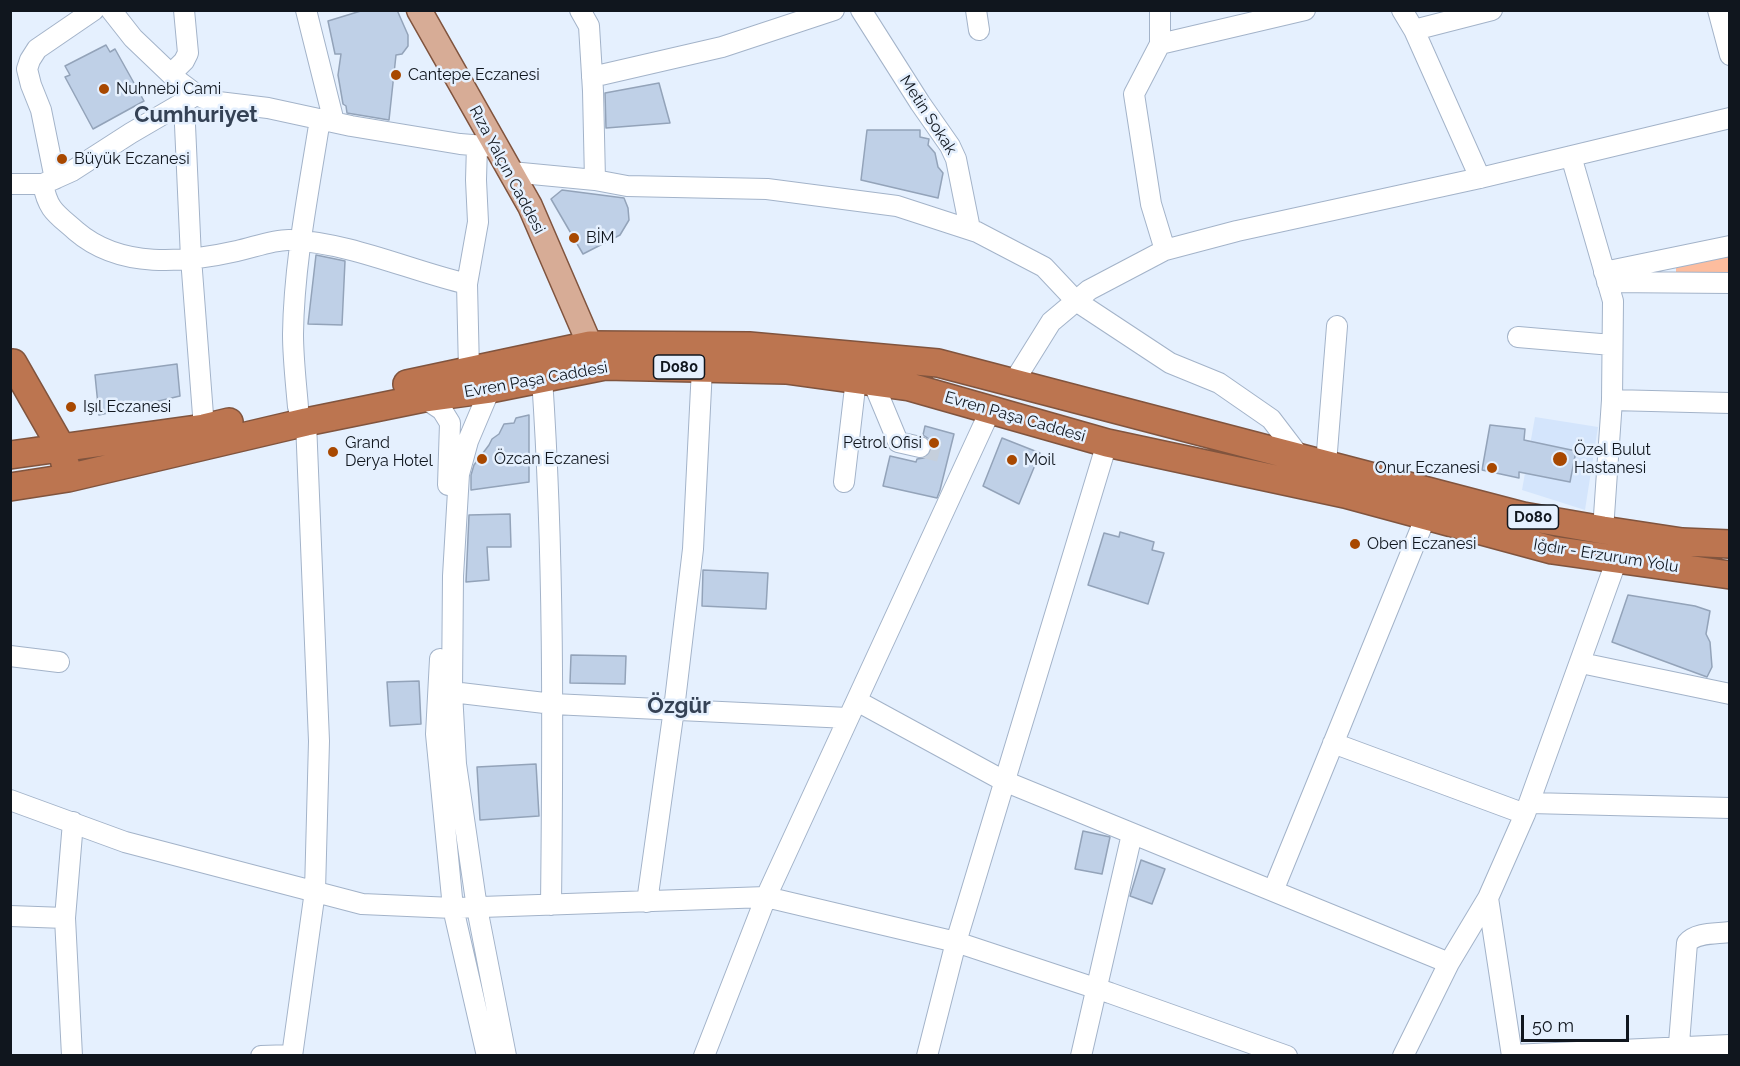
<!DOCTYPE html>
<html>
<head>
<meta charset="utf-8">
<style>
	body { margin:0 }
	#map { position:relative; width:1740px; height:1066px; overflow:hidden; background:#e5f0fe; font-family:Raleway,sans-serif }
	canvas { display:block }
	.frame { position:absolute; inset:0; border:12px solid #10161e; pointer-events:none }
	.scale { position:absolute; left:1521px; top:1015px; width:108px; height:27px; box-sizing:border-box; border:3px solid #10161e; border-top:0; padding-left:8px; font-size:18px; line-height:21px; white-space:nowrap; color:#10161e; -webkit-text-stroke:4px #e5f0fe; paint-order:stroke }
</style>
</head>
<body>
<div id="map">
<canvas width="1740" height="1066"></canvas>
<div class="frame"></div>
<div class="scale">50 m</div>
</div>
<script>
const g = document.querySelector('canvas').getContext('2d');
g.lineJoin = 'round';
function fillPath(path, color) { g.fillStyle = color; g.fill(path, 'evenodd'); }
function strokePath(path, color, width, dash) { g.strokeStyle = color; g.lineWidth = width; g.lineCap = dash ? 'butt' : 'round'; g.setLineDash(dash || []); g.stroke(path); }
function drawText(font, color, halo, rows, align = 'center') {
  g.font = font + ' Raleway,sans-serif'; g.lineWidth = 5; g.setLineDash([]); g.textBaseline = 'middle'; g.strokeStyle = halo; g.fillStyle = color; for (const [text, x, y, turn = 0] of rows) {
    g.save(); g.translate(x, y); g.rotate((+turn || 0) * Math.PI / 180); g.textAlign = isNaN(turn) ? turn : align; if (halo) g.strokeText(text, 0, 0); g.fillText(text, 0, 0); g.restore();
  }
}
fillPath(new Path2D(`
	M 1535,417 L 1598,427 L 1585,510 L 1522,490 Z`), '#d4e5fc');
fillPath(new Path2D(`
	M 1729,255 L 1729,273 L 1676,272 L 1676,265 Z`), '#fdbd9e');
const building = new Path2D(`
	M 364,10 L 397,10 L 408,35 L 408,46 L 402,54 L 396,55 L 389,120 L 347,113 L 346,106 L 343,104 L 338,75 L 341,54 L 335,54 L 328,21 Z
	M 106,45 L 110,52 L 115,49 L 144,101 L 93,129 L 65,77 L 70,75 L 65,66 Z
	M 659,83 L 670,123 L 606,128 L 605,93 Z
	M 867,130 L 920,130 L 920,137 L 929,139 L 928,145 L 935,153 L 938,167 L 943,173 L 938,198 L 861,180 Z
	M 562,190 L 624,198 L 628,208 L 629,220 L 620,235 L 583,254 L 551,199 Z
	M 316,255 L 345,261 L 342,325 L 308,324 Z
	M 177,364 L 180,396 L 99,415 L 95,375 Z
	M 529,415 L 529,482 L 471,490 L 471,475 L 474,465 L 489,445 L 492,439 L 499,434 L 504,424 L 514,423 L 516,418 Z
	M 1490,425 L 1525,429 L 1524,440 L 1576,451 L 1570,482 L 1519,472 L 1519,478 L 1482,470 Z
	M 925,426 L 954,434 L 940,490 L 937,498 L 883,486 L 890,456 L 916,462 L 917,459 L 924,458 L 929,455 L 932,450 L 932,444 L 929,439 L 923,435 Z
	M 1002,438 L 1040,453 L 1019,504 L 983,486 Z
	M 510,514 L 511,547 L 487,547 L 489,580 L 466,582 L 469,515 Z
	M 1120,532 L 1154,542 L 1152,550 L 1164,553 L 1148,604 L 1088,585 L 1104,533 L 1119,537 Z
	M 703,570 L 768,573 L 766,609 L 702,606 Z
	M 1628,595 L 1695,606 L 1710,611 L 1706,634 L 1710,642 L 1712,667 L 1707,677 L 1612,642 Z
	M 571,655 L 626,656 L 625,684 L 570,683 Z
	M 419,681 L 421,724 L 390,726 L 387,682 Z
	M 536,764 L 539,816 L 480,820 L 477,767 Z
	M 1083,831 L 1110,837 L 1102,874 L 1075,869 Z
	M 1141,860 L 1165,869 L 1152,904 L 1130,896 Z`);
fillPath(building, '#bfd0e7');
strokePath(building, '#93a3b9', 1.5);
strokePath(new Path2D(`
	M 920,447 L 949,454`), '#c5cfdc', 20, [20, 10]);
const minor = new Path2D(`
	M 111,10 L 133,38 L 177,80 L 197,95 L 210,101 L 268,108 L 351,126 L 460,144 L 497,147
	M 306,10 L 334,122
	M 580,10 L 589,26 L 593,91 L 595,180
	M 861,10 L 920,103 L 950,146 L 956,159 L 970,229
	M 976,10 L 979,30
	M 1160,10 L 1160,44 L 1134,94 L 1151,204 L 1165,250
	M 1402,10 L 1414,30 L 1480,178
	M 1718,10 L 1730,55
	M 1414,30 L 1492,10
	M 1160,44 L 1305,10
	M 171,74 L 184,61 L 188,53 L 184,10
	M 592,77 L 722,47 L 834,10
	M 184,103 L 191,258 L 204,428
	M 1571,156 L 1613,301 L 1612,400 L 1603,530
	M 511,172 L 595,180 L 627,186 L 767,189 L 897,206 L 977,232 L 1044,267 L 1076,301 L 1170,363 L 1219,383 L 1271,419 L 1300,457
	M 55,179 L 41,110 L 31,85 L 27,69 L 30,60 L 37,49 L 94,10
	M 10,184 L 43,184 L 72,171 L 131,133 L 191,98
	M 43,184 C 48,211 57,214 76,231 C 120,269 184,263 237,251 C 252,248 275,239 290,240 C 351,243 408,270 467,284
	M 1604,272 L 1730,246
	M 1607,282 L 1730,283
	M 1518,337 L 1612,345
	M 469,371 L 467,284 L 478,222 L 476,180 L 477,145
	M 542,378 C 554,554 553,729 551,905
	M 873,382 L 898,442 L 920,447
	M 1013,383 L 1051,322 L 1089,290 L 1165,250 L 1237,231 L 1480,178 L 1730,118
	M 490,389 L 468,441 L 459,474 L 453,576 L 452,692 L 456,764 L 477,908 L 506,1056
	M 424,398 L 442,410 L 450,423 L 448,485
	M 1612,400 L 1730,403
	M 298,407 C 296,383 293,358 293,334 C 294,262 309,190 320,119
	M 1326,464 L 1337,326
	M 844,482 L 856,379
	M 10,656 L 59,662
	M 440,659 L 436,734 L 453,908 L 487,1056
	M 1581,663 L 1730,694
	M 452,692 L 553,704 L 848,718
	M 857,701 L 1004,781 L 1449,963
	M 1333,743 L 1525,814
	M 10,800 L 125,842 L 362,904 L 453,908 L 766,897 L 956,942 L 1110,993 L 1287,1056
	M 1530,803 L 1730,808
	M 1273,891 L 1426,516
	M 1488,898 L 1512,1056
	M 647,902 L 674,709 L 693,549 L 702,368
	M 10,916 L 65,918
	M 1512,1055 L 1730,1045
	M 72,1056 L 65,918 L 73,822
	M 261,1056 L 292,1055
	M 292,1056 L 315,891 L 319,741 L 306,422
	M 704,1056 L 766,897 L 990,411
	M 927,1056 L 956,942 L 1107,443
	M 1081,1056 L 1132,834
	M 1403,1056 L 1449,963 L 1488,898 L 1525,814 L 1617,559
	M 1678,1056 L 1687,943 C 1696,932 1716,934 1730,932`);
const major = new Path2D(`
	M 419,10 L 530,206 L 590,345 L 600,359`);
const highway = new Path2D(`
	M 13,363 L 61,447 L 65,463
	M 407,384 L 590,345 L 749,346 L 938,363 L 1523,516 L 1603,530 L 1682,542 L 1730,544
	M 10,455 L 204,428 L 229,422
	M 10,487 L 68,478 L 306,422 L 424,398 L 490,389 L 605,366 L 786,370 L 910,387 L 1107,443 L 1345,494 L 1552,550 L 1730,575`);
strokePath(minor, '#a3b3c9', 22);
strokePath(major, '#80543e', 27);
strokePath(highway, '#80543e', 30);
strokePath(minor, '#fff', 20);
strokePath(major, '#d7ac96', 24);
strokePath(highway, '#bc7550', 27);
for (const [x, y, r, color] of [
	[396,75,6,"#a84800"],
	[104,89,6,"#a84800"],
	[62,159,6,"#a84800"],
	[574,238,6,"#a84800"],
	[71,407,6,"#a84800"],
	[934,443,6,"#a84800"],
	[333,452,6,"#a84800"],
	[482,459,6,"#a84800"],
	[1560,459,8,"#a84800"],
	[1012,460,6,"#a84800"],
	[1492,468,6,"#a84800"],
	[1355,544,6,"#a84800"]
]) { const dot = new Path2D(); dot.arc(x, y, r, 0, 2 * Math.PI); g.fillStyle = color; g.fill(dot); strokePath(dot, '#e5f0fe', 2); }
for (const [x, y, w] of [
	[679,367,51],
	[1533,517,51]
]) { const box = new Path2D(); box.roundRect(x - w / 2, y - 12, w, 24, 4.5); g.fillStyle = '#e5f0fe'; g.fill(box); strokePath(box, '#10161e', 1.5); }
drawText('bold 15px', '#10161e', null, [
	["D080",679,367],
	["D080",1533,517]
]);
drawText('16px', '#10161e', '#e5f0fe', [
	["Cantepe Eczanesi",408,75],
	["Nuhnebi Cami",116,89],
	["Büyük Eczanesi",74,159],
	["BİM",586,238],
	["Işıl Eczanesi",83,407],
	["Grand",345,443],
	["Derya Hotel",345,461],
	["Petrol Ofisi",922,443,"right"],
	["Özel Bulut",1574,450],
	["Hastanesi",1574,468],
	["Özcan Eczanesi",494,459],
	["Moil",1024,460],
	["Onur Eczanesi",1480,468,"right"],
	["Oben Eczanesi",1367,544]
], 'left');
drawText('16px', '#10161e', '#e5f0fe', [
	["Metin Sokak",928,115,57],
	["Rıza Yalçın Caddesi",507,170,62],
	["Evren Paşa Caddesi",536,380,-10],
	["Evren Paşa Caddesi",1015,417,16],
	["Iğdır - Erzurum Yolu",1606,556,9]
]);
drawText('bold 22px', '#354255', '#e5f0fe', [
	["Cumhuriyet",196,115],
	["Özgür",679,706]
]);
</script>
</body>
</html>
